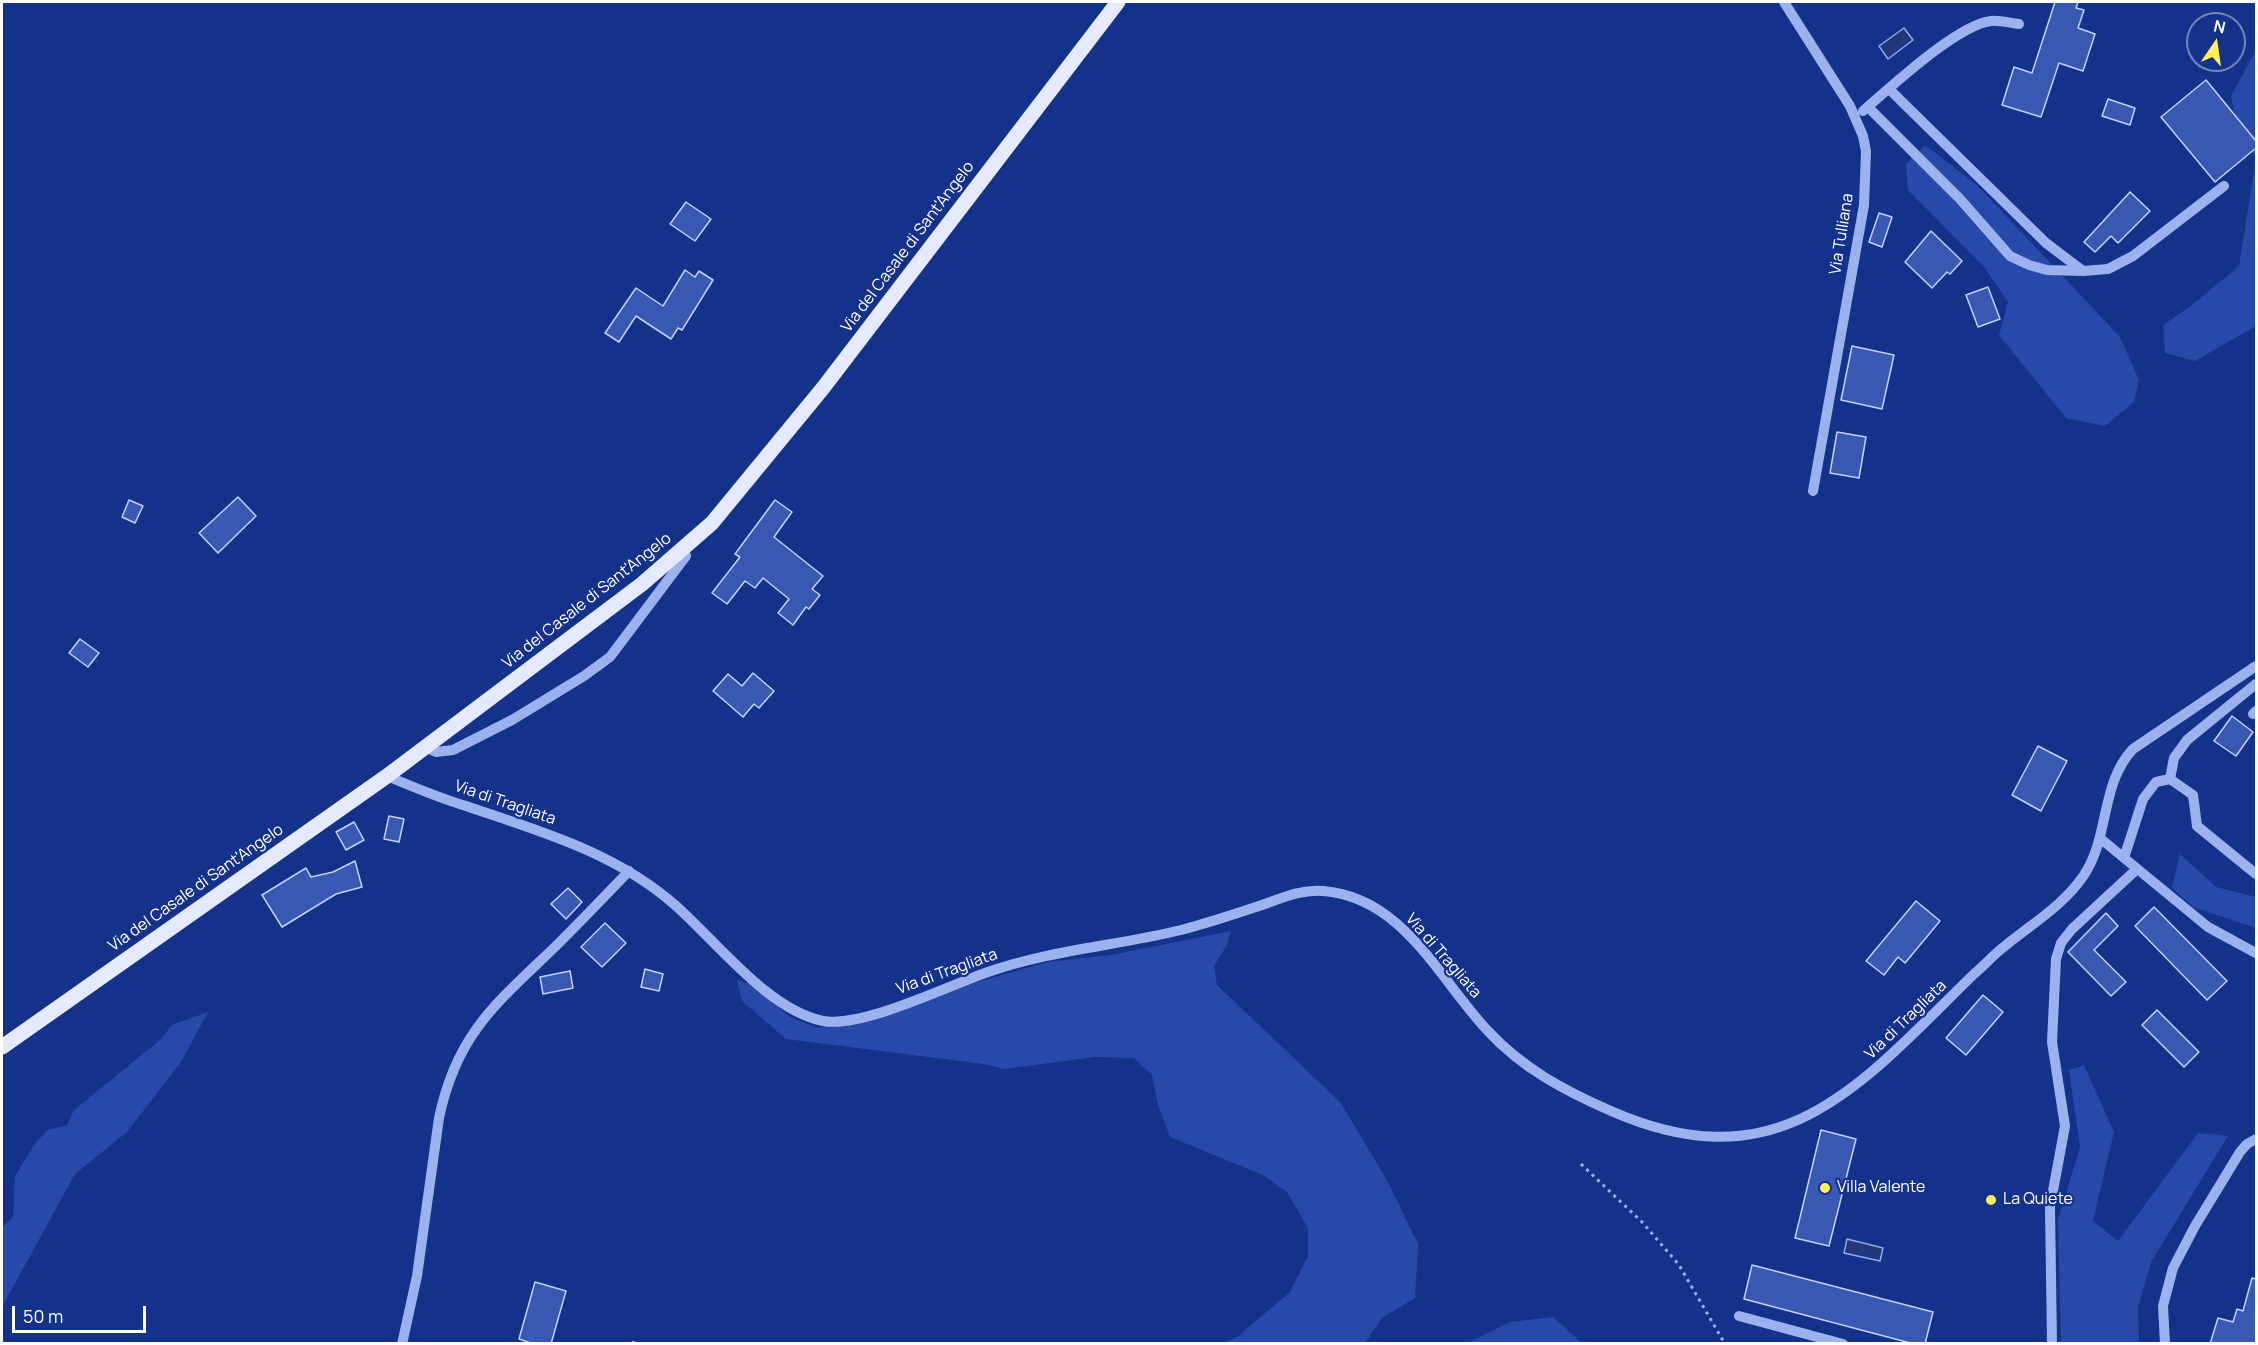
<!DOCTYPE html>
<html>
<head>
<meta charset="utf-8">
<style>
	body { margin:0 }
	#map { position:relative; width:2258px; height:1345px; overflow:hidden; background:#15328a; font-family:Manrope,sans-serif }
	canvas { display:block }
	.frame { position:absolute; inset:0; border:3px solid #fff; pointer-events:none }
	.north { position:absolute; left:2186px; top:12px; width:60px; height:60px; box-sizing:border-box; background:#15328a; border:2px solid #7384b9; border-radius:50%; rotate:13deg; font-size:16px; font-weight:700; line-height:24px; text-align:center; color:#fff }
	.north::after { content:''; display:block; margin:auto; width:21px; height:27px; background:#ffef5b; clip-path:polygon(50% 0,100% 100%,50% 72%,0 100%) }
	.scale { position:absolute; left:12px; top:1306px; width:134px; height:27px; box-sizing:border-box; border:3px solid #fff; border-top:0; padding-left:8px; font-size:18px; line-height:21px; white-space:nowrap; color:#fff; -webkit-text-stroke:4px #15328a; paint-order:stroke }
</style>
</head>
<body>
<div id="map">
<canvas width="2258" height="1345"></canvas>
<div class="frame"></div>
<div class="north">N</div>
<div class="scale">50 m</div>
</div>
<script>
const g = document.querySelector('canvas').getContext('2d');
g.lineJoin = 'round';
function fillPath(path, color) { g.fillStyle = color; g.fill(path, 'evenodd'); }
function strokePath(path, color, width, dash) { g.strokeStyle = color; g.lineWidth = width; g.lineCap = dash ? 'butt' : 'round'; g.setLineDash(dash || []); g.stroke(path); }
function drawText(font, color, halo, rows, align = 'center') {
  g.font = font + ' Manrope,sans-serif'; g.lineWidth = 4.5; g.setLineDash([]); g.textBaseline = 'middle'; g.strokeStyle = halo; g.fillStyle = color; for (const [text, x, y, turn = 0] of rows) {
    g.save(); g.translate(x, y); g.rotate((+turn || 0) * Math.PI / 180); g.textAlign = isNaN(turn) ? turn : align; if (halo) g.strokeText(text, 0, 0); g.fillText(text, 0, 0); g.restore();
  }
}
fillPath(new Path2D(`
	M 2256,50 L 2256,326 L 2195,361 L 2165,353 L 2163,325 L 2192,305 L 2239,266 L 2256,158 L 2236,120 L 2231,96 Z
	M 1925,145 L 1978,186 L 2120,337 L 2139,380 L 2134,402 L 2105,426 L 2066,418 L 1999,335 L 2008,302 L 1985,268 L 1908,190 L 1906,164 Z
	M 2180,854 L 2216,887 L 2256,897 L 2256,928 L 2193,907 L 2172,888 Z
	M 1231,931 L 1227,945 L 1214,966 L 1217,985 L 1341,1103 L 1387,1180 L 1418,1244 L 1415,1298 L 1382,1318 L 1365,1343 L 1224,1343 L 1237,1337 L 1290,1292 L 1308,1256 L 1308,1228 L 1287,1192 L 1263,1175 L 1170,1137 L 1158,1105 L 1152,1075 L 1134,1058 L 1095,1057 L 1004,1069 L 984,1064 L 786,1039 L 742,1001 L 737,980 L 750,984 L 790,1017 L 817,1028 L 866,1022 L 977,982 L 1048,962 L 1111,955 Z
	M 208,1012 L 181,1062 L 127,1132 L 75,1174 L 2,1307 L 2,1227 L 13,1217 L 15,1176 L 36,1142 L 48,1130 L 67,1125 L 74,1110 L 160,1040 L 172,1025 Z
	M 2084,1065 L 2114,1132 L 2093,1221 L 2118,1241 L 2198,1133 L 2228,1136 L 2151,1262 L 2138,1308 L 2139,1343 L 2061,1343 L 2058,1220 L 2080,1147 L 2069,1070 Z
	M 1553,1317 L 1582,1343 L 1468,1343 L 1510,1322 Z`), '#2749a9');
const water = new Path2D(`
	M 1904,28 L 1913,40 L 1888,59 L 1879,46 Z
	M 1847,1239 L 1883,1248 L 1880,1261 L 1844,1253 Z`);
fillPath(water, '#23387b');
strokePath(water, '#8eaaf2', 1.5);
const building = new Path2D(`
	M 2055,2 L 2078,2 L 2076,8 L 2084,10 L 2078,28 L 2095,34 L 2083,71 L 2059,63 L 2041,117 L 2002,105 L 2014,67 L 2032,73 Z
	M 2206,80 L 2256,141 L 2256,148 L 2215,182 L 2161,117 Z
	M 2108,99 L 2135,108 L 2130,125 L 2102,116 Z
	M 2130,192 L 2150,211 L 2118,243 L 2111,236 L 2095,252 L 2084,242 Z
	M 686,202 L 711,219 L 695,241 L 670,224 Z
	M 1879,213 L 1892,217 L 1882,247 L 1869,242 Z
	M 1931,231 L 1962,261 L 1950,274 L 1947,272 L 1932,288 L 1905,262 Z
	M 685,270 L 695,277 L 699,271 L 713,280 L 682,330 L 678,328 L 671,339 L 636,316 L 619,342 L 605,333 L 636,288 L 663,306 Z
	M 1988,287 L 2000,319 L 1978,327 L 1966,295 Z
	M 1852,346 L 1894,355 L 1882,409 L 1841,400 Z
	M 1837,432 L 1866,437 L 1859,478 L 1830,473 Z
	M 238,497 L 256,516 L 218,553 L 199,533 Z
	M 129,500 L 143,506 L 135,523 L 122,517 Z
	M 775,500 L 792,512 L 774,537 L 823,576 L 812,589 L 820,595 L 809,609 L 806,607 L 793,625 L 778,613 L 789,599 L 763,578 L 755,588 L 745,581 L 727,604 L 712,593 L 740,557 L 735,554 Z
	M 80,639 L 99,653 L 88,667 L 69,653 Z
	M 753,673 L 774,691 L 759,708 L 754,704 L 743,717 L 713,691 L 728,674 L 742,686 Z
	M 2232,716 L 2253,732 L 2236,756 L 2214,741 Z
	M 2038,746 L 2067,761 L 2041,811 L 2012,795 Z
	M 389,816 L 404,819 L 399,842 L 384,839 Z
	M 354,822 L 364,840 L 346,850 L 336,832 Z
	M 355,861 L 362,887 L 336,894 L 282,927 L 262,895 L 306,868 L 311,877 L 333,872 Z
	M 568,888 L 582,902 L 566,919 L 551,904 Z
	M 1916,901 L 1940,921 L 1905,963 L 1898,957 L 1884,975 L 1866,961 Z
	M 2154,907 L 2227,981 L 2207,1000 L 2135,926 Z
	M 2106,913 L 2118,926 L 2094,950 L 2126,982 L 2111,996 L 2068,952 Z
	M 605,923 L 626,943 L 602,967 L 581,947 Z
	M 645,969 L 663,974 L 659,991 L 641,987 Z
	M 570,971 L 573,988 L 543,994 L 540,977 Z
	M 1983,995 L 2003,1012 L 1966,1055 L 1946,1038 Z
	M 2157,1010 L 2199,1052 L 2184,1067 L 2142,1025 Z
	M 1821,1130 L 1856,1139 L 1829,1246 L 1795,1238 Z
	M 1752,1265 L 1933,1312 L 1925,1344 L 1914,1344 L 1744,1299 Z
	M 2252,1278 L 2256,1279 L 2256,1344 L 2210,1344 L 2218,1318 L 2233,1322 L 2237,1309 L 2243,1311 Z
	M 535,1282 L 566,1291 L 551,1344 L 534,1344 L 519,1339 Z`);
fillPath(building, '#3958b2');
strokePath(building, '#c3d2fb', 1.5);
strokePath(new Path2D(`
	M 1581,1164 L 1643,1223 L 1679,1265 L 1725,1344
	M 633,1344 L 634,1339`), '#9cb2ef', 3, [3, 4.5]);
strokePath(new Path2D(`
	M 1784,2 L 1850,106 L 1863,136 L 1866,151 L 1864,205 L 1813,491
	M 1889,89 L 2046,243 L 2083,271
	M 1868,107 L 1960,199 L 2010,256 L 2029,265 L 2047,270 L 2083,271 L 2108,269 L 2133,256 L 2224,186
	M 1863,111 C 1891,87 1957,25 1991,21 C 1999,20 2010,23 2019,24
	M 2253,714 L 2256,711
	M 425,747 L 436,752 L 453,750 L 512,720 L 584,676 L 610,657 L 686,556 L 684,549
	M 387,776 C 413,787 439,798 466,806 C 539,831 615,852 675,905 C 716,941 768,1010 823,1021 C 862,1028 946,987 985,973 C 1049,950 1116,946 1181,930 C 1208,923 1235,914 1262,905 C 1282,898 1302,889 1323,891 C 1403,897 1439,979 1488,1031 C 1522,1068 1565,1091 1611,1111 C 1782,1186 1861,1084 1974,974 C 1985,965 1994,954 2005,946 C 2033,923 2064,905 2084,875 C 2110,836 2100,784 2133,749 L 2256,666
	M 2170,779 L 2174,758 L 2187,740 L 2256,684
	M 2101,839 L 2208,927 L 2256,953
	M 2124,858 L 2143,799 L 2156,782 L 2170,779 L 2193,795 L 2197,826 L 2256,874
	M 1739,1316 L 1843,1344
	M 402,1344 L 417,1276 L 439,1118 C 457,1032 498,1002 558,944 C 582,920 605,896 629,871
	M 2052,1344 L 2050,1207 L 2065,1126 L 2052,1042 L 2056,959 L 2061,943 L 2072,929 L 2137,869
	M 2165,1344 L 2163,1306 L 2173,1268 L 2195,1226 L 2240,1152 L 2247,1144 L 2256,1139`), '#9cb2ef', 10);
strokePath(new Path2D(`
	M 2,1047 L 387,776 L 642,584 L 712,523 L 823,388 L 1118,2`), '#e5eaff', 15);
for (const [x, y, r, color] of [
	[1825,1188,6,"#ffef5b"],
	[1991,1200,6,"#ffef5b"]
]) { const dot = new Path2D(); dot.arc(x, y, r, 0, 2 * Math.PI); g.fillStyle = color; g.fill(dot); strokePath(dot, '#15328a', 2); }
drawText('16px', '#fff', '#15328a', [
	["Via Tulliana",1842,234,-81],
	["Via del Casale di Sant'Angelo",908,247,-53],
	["Via del Casale di Sant'Angelo",587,601,-38],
	["Via di Tragliata",505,803,19],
	["Via del Casale di Sant'Angelo",196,888,-35],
	["Via di Tragliata",1443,956,49],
	["Via di Tragliata",947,972,-20],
	["Via di Tragliata",1906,1020,-44]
]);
drawText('16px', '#fff', '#15328a', [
	["Villa Valente",1837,1188],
	["La Quiete",2003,1200]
], 'left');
</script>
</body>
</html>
